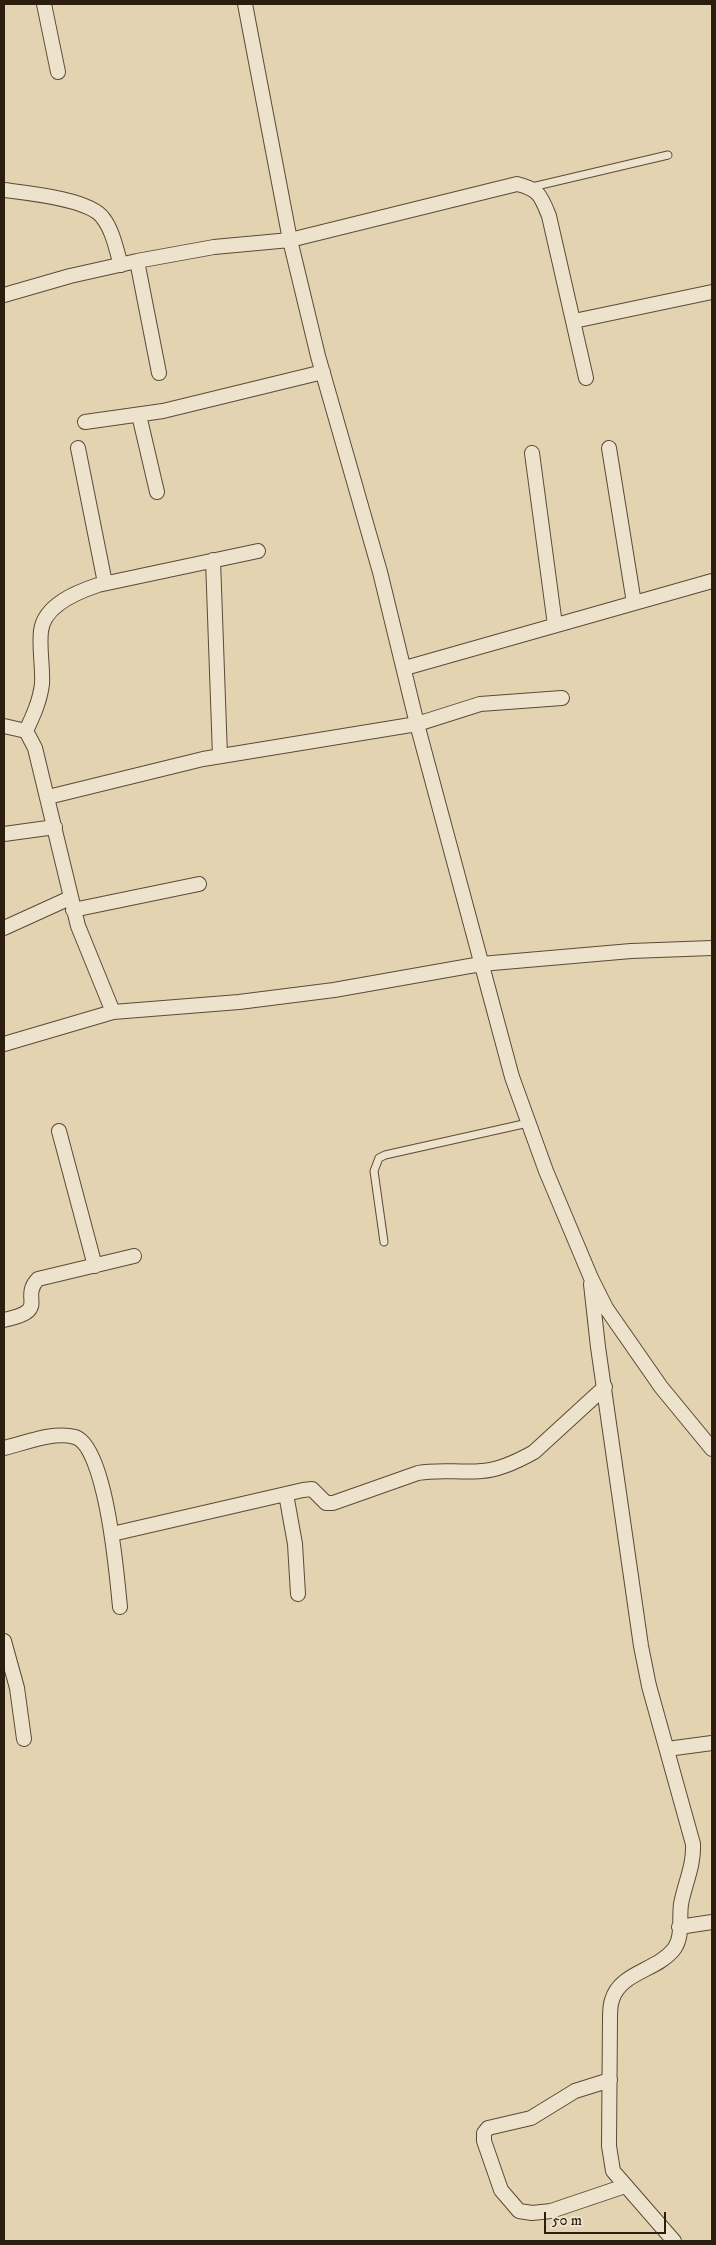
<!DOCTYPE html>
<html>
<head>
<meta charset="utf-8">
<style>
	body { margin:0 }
	#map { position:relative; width:716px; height:2245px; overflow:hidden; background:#e4d3b0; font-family:"IM FELL DW Pica",serif }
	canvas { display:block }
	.frame { position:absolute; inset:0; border:5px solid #2c1e0f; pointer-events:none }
	.scale { position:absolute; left:544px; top:2212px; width:122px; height:22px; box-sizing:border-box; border:2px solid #2c1e0f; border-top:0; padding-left:6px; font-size:15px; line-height:18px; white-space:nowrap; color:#2c1e0f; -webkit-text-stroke:4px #ede2cc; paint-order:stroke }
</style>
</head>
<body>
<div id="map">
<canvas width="716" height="2245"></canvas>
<div class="frame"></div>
<div class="scale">50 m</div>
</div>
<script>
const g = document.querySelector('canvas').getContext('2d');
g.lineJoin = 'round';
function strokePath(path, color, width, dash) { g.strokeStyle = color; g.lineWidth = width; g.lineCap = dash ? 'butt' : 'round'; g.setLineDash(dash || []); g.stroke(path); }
const lane = new Path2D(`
	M 532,187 L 668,155
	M 384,1242 L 374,1171 L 379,1158 L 385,1155 L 528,1123`);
const street = new Path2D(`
	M 44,4 L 58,72
	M 245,4 L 290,240 L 318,356 L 380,572 L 417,724 L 512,1077 L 546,1171 L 591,1278 L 606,1308 L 661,1387 L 712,1449
	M 4,190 C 27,193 90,199 103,218 C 113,231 116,249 121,265
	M 137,261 L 159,373
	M 4,295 L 70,276 L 137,261 L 214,247 L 290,240 L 517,184 C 539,189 541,196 549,216 L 586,378
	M 574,321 L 712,292
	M 139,415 L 157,492
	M 85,422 L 163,411 L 323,372
	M 78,448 L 105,583
	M 609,448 L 634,603
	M 532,453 L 555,625
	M 213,560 L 220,756
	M 405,668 L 712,581
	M 4,726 L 26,731 L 35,748 L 78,926 L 113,1012
	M 26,731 C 33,716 40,701 42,684 C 43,667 39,648 41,631 C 44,605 77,592 98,585 L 258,551
	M 48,797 L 203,759 L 417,724 L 480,704 L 562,698
	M 4,834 L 55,827
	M 73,910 L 199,884
	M 4,928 L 70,898
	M 4,1044 L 113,1012 L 239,1002 L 334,990 L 481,964 L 631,951 L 712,948
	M 59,1131 L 95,1266
	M 591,1284 L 598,1347 L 641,1646 L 649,1686 L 693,1844 C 694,1866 685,1883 681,1904 C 679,1919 683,1937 674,1949 C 657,1971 620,1972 612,2000 C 610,2005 610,2013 610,2019 L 609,2146 L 613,2171 L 674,2241
	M 4,1320 C 51,1310 19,1299 38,1279 L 134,1256
	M 4,1448 C 25,1443 53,1431 75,1437 C 106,1446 117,1576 120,1607
	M 286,1494 L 295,1544 L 298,1594
	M 112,1534 L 303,1490 L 312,1489 L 326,1503 L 333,1503 L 418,1473 C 440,1469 460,1473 482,1471 C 500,1470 518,1461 534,1452 L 605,1387
	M 4,1641 L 17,1688 L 24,1739
	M 667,1749 L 712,1743
	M 679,1927 L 712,1922
	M 610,2080 L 575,2091 L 531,2118 L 488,2128 L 484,2133 L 484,2141 L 501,2190 L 519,2211 L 532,2213 L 551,2211 L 625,2186`);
strokePath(lane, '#5a4b37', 9);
strokePath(street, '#5a4b37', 16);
strokePath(lane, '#ede2cc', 7);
strokePath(street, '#ede2cc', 14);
</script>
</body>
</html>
